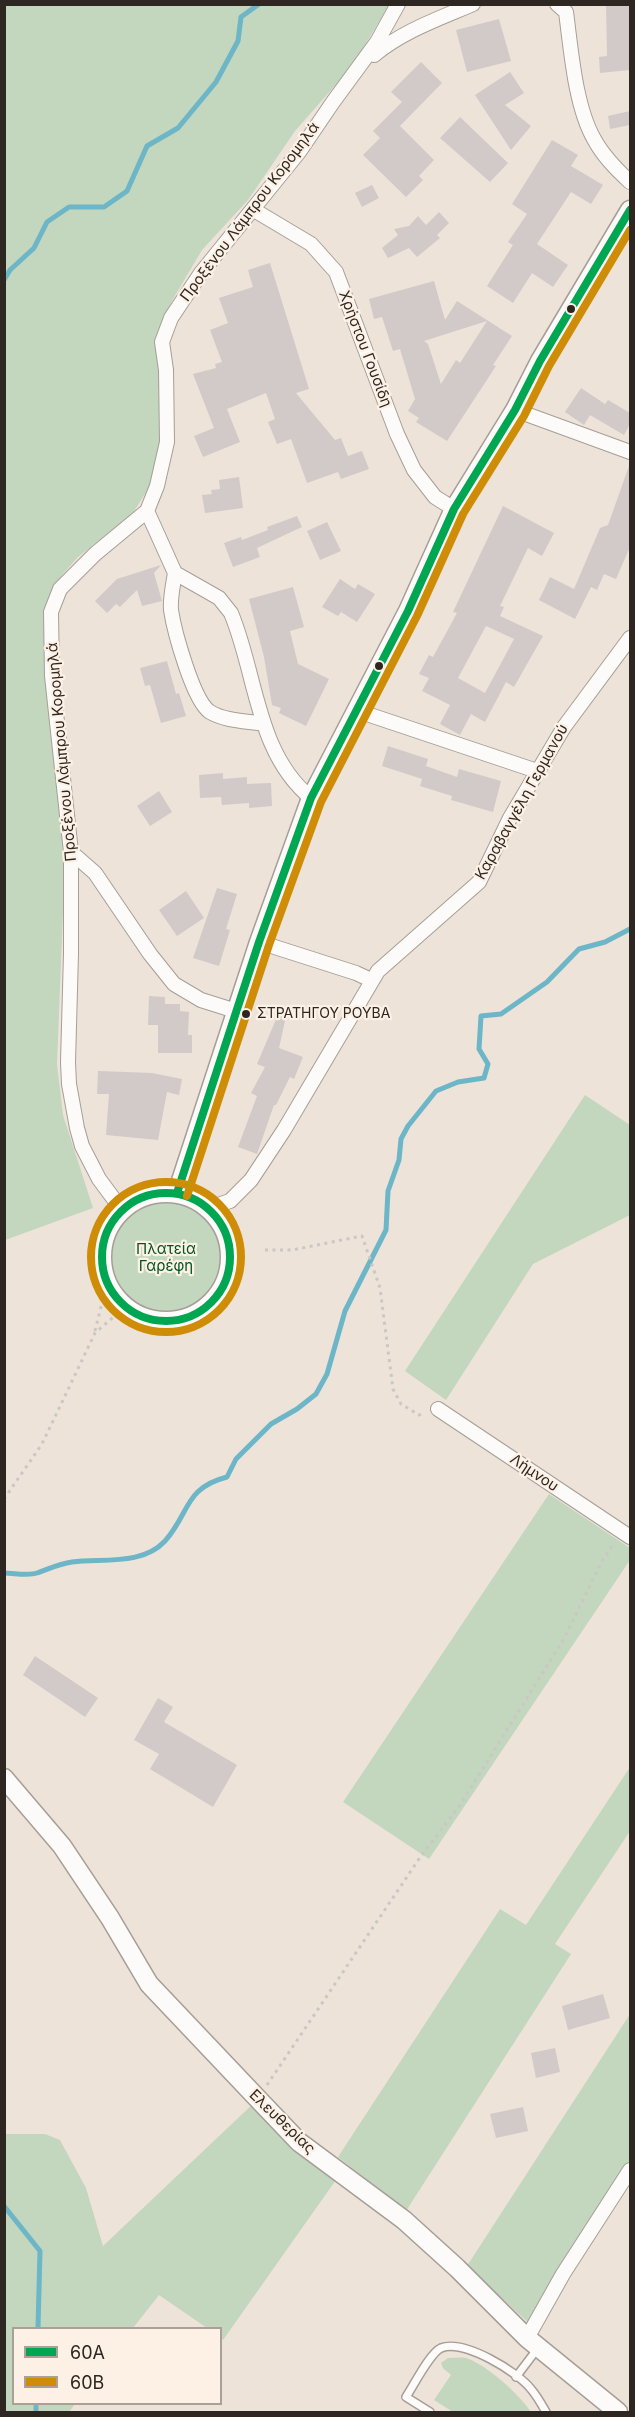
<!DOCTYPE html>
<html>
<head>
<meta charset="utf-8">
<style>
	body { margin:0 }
	#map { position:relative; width:635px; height:2417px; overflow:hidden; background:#ede3d9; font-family:Inter,sans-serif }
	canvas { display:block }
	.frame { position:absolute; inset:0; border:6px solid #2e2721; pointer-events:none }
	.legend { position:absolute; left:12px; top:2327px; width:210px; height:78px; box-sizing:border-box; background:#fdf1e6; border:2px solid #aaa097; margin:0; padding:8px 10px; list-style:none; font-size:18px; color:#2e2721 }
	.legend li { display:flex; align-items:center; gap:12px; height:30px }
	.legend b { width:30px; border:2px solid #aaa097 }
</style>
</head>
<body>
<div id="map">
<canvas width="635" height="2417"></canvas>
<div class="frame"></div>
<ul class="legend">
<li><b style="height:8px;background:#00a651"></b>60Α</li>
<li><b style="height:8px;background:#cf8d07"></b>60Β</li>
</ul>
</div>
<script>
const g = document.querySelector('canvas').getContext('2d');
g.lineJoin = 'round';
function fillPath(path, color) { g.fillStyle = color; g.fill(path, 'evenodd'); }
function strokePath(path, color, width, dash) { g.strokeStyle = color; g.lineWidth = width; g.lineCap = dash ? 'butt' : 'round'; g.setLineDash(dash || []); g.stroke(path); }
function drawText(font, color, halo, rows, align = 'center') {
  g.font = font + ' Inter,sans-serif'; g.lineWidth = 4.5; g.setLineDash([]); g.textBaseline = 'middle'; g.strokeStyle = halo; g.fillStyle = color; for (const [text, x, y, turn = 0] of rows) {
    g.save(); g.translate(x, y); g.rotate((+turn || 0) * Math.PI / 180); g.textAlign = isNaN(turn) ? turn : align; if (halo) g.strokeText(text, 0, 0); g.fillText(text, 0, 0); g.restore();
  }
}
fillPath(new Path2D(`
	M 5,5 L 389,5 L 353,65 L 295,131 L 248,200 L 202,250 L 173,299 L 159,328 L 158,349 L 164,372 L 162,451 L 148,489 L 133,513 L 78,557 L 62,575 L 50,596 L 46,671 L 48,711 L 62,834 L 64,885 L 57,1064 L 63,1115 L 93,1208 L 5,1240 Z
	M 585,1095 L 630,1125 L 630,1215 L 533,1264 L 446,1400 L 405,1371 Z
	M109 1258a57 57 0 1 1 114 0a57 57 0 1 1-114 0Z
	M 549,1494 L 630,1548 L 630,1560 L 429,1859 L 343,1802 Z
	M 630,1767 L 630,1831 L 555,1944 L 571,1954 L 406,2211 L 338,2157 L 500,1909 L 526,1925 Z
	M 630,2014 L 630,2160 L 558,2273 L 531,2325 L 467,2266 Z
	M 255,2102 L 338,2177 L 223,2340 L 221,2338 L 220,2328 L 207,2328 L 159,2295 L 133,2328 L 14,2328 L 14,2404 L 75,2404 L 69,2412 L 5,2412 L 4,2134 L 45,2134 L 60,2140 L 86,2188 L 103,2246 Z
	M 448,2358 C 454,2358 461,2357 466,2358 C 487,2365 519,2394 531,2412 L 453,2412 L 434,2400 L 451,2375 L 443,2368 L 441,2363 Z`), '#c3d6be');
strokePath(new Path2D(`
	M 4,280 L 10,270 L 34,248 L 47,222 L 69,207 L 104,207 L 127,191 L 147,146 L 178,128 L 216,82 L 238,41 L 241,17 L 259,4
	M 4,1573 C 14,1573 28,1576 37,1573 C 49,1569 58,1564 72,1562 C 102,1558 142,1566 165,1541 C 190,1513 184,1488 227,1477 L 236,1459 L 271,1424 L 297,1409 L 316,1394 L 327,1374 L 345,1311 L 386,1230 L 388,1191 L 399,1160 L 401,1139 L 408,1126 L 436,1091 L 458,1082 L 484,1078 L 488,1064 L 479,1049 L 481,1016 L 501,1014 L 547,982 L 579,949 L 605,942 L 630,929
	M 4,2206 L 40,2251 L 38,2328
	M 36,2412 L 36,2404`), '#6cb6c8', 5);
fillPath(new Path2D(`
	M 606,4 L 630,4 L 630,36 L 629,36 L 630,70 L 600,73 L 599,57 L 607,56 Z
	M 499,19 L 511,61 L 467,72 L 456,30 Z
	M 421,62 L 442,83 L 400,126 L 434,160 L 419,176 L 423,180 L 406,197 L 363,155 L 380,138 L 373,131 L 402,102 L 391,92 Z
	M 510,72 L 524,93 L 505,105 L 531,126 L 511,150 L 475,95 Z
	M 630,111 L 630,125 L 610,129 L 608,116 Z
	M 460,117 L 508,163 L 490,182 L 440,138 Z
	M 552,140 L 578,155 L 571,166 L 603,185 L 591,204 L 571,192 L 537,244 L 568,265 L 553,287 L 532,273 L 513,303 L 487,286 L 513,245 L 508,242 L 527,214 L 512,204 Z
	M 372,185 L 379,198 L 362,207 L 355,193 Z
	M 439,212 L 449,223 L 437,235 L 440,238 L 417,257 L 409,248 L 388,258 L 382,248 L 398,235 L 394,229 L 409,226 L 418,216 L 426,225 Z
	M 270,263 L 309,389 L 296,393 L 335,440 L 341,438 L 348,456 L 362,451 L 369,469 L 341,479 L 338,472 L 307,483 L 291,439 L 277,444 L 268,422 L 275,419 L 266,393 L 227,409 L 240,442 L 203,457 L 194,436 L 214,428 L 193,374 L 216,368 L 215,364 L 222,362 L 210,330 L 228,323 L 219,298 L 253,287 L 248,270 Z
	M 434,281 L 445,320 L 457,301 L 512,336 L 493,365 L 496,366 L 447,441 L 416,422 L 419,418 L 408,411 L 415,399 L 400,349 L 393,351 L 382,317 L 374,319 L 369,299 ZM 487,321 L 460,363 L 456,360 L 441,384 L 428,344 L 424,341 Z
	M 581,388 L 605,404 L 608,400 L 630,413 L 630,424 L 624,435 L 590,415 L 584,425 L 565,412 Z
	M 629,466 L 630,466 L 630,547 L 616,579 L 604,574 L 597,590 L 591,587 L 575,619 L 539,600 L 550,577 L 574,589 L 600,528 L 608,525 Z
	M 239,477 L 243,508 L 205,513 L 202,495 L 212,494 L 211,490 L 220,489 L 219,480 Z
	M 503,506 L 554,533 L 542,556 L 528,548 L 500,606 L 504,607 L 500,616 L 543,636 L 514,687 L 506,682 L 485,722 L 471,714 L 460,735 L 440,724 L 450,705 L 422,691 L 429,678 L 419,674 L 429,655 L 433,657 L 457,613 L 453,612 ZM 486,626 L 514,639 L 485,693 L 458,678 Z
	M 297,516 L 302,527 L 257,548 L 260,557 L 233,567 L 224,543 L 241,537 L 242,540 L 268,530 L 267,527 Z
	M 327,522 L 341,551 L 320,560 L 307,531 Z
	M 161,565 L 154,573 L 162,601 L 142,606 L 137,590 L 120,607 L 116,604 L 107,613 L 95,601 L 117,579 Z
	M 340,579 L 355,589 L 358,584 L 375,594 L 357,622 L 341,612 L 338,616 L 322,607 Z
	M 293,587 L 304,627 L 290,631 L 298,664 L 329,679 L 306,726 L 279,713 L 281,708 L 272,705 L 264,657 L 249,599 Z
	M 167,661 L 176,694 L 179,693 L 186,716 L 161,723 L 150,685 L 145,686 L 140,668 Z
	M 388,746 L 428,759 L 426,766 L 457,777 L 459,769 L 501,781 L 493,812 L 451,800 L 452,796 L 420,786 L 422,779 L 382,766 Z
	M 223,773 L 223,779 L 247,777 L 247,784 L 271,783 L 272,806 L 249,808 L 249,803 L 222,805 L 221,797 L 200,798 L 199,775 Z
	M 159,791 L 172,812 L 150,826 L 137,806 Z
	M 217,888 L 237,894 L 226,929 L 230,930 L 219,966 L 193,958 Z
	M 186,891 L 204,918 L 177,936 L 159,910 Z
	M 149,996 L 165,997 L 165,1004 L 180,1004 L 180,1011 L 189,1012 L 188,1035 L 192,1035 L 192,1053 L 158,1053 L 158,1025 L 148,1025 Z
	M 280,1010 L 287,1012 L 279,1048 L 303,1057 L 294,1079 L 290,1077 L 276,1105 L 274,1105 L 257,1154 L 238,1147 L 257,1096 L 251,1093 L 265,1067 L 257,1064 Z
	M 98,1071 L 152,1073 L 182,1079 L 179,1095 L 167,1092 L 158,1140 L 106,1135 L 109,1094 L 97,1094 Z
	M 35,1656 L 98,1698 L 85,1717 L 23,1675 Z
	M 158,1698 L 173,1707 L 164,1722 L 237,1765 L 213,1807 L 150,1769 L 159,1754 L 134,1740 Z
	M 603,1994 L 610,2018 L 568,2030 L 562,2006 Z
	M 555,2048 L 560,2072 L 536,2078 L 531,2053 Z
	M 523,2107 L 528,2131 L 496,2138 L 490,2114 Z`), '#d1cac9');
const lane = new Path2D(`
	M 516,2377 L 538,2348
	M 430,2412 L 406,2397 C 414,2385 430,2353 441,2348 C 464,2339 518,2372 531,2389 C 537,2396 542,2405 546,2412`);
const street = new Path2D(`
	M 557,4 L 566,12 C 571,49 575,106 594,139 C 603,156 616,169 630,182
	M 374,55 C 403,31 438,19 473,4
	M 254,210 L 311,244 L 336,272 L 397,434 L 414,470 L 435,497 L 454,509
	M 515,410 L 630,452
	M 147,511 L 175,573 L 219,598 L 231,613 C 257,675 256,753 311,798
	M 175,573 C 173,585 170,598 171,610 C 174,630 193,701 210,712 C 225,721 247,721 264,724
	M 358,711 L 537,771
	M 71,852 L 95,873 L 150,954 L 174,984 L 201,1000 L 236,1011
	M 259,942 L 356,973 L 371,980
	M 209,1208 L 230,1201 L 251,1180 L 284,1130 L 378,971 L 479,882 L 510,818 L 564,727 L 630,638
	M 122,1210 L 99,1179 L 82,1146 L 77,1128 L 69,1084 L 68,1062 L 71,954 L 71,852 L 52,676 L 51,612 L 60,589 L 95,554 L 147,511 L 157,486 L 167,442 L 166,370 L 162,342 L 171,318 L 201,273 L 299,152 L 333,102 L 377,42 L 398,4
	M 438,1409 L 630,1537
	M 527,2338 L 563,2274 L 630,2170`);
const secondary = new Path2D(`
	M102 1257a64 64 0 1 1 128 0a64 64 0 1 1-128 0Z
	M 177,1193 L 259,942 L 311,798 L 408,611 L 454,509 L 515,410 L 540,361 L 630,210
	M 4,1778 L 62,1846 L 110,1918 L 149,1984 L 258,2099 L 299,2142 L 404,2220 L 457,2268 L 527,2338 L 618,2412`);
strokePath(lane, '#a69e96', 10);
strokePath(street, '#a69e96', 16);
strokePath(secondary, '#a69e96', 21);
strokePath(new Path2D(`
	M 265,1250 L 292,1250 L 362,1236 L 380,1288 L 393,1389 L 401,1404 L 419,1415 L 425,1413
	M 95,1331 L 107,1282
	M 4,1499 L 42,1444 L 95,1333 L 125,1307
	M 267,2085 L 421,1856 L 460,1805 L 565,1637 L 601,1563 L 614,1543`), '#cac7c4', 3, [3, 4.5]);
strokePath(lane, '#fcfbf9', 7);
strokePath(street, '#fcfbf9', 14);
strokePath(secondary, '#fcfbf9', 18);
strokePath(new Path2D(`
	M102 1257a64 64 0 1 1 128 0a64 64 0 1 1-128 0Z
	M 177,1193 L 259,942 L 311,798 L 408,611 L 454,509 L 515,410 L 540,361 L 630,210`), '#00a651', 8);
strokePath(new Path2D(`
	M91 1257a75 75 0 1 1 150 0a75 75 0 1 1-150 0Z
	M 187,1196 L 269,945 L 321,802 L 417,616 L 463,514 L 524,416 L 549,366 L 630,230`), '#cf8d07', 8);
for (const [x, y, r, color] of [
	[571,309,5,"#2e2721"],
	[379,666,5,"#2e2721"],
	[246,1014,5,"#2e2721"]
]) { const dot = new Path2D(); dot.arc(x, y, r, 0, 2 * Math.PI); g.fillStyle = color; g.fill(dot); strokePath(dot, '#fdf1e6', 2); }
drawText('14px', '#2e2721', '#fdf1e6', [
	["ΣΤΡΑΤΗΓΟΥ ΡΟΥΒΑ",257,1014]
], 'left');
drawText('15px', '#2e2721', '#fdf1e6', [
	["Προξένου Λάμπρου Κορομηλά",250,212,-53],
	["Χρήστου Γουσίδη",365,349,69],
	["Προξένου Λάμπρου Κορομηλά",62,752,-95],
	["Καραβαγγέλη Γερμανού",522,802,-61],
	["Λήμνου",534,1473,34],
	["Ελευθερίας",282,2122,44]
]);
drawText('15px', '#005423', '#fdf1e6', [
	["Πλατεία",166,1249],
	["Γαρέφη",166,1266]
]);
</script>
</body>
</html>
